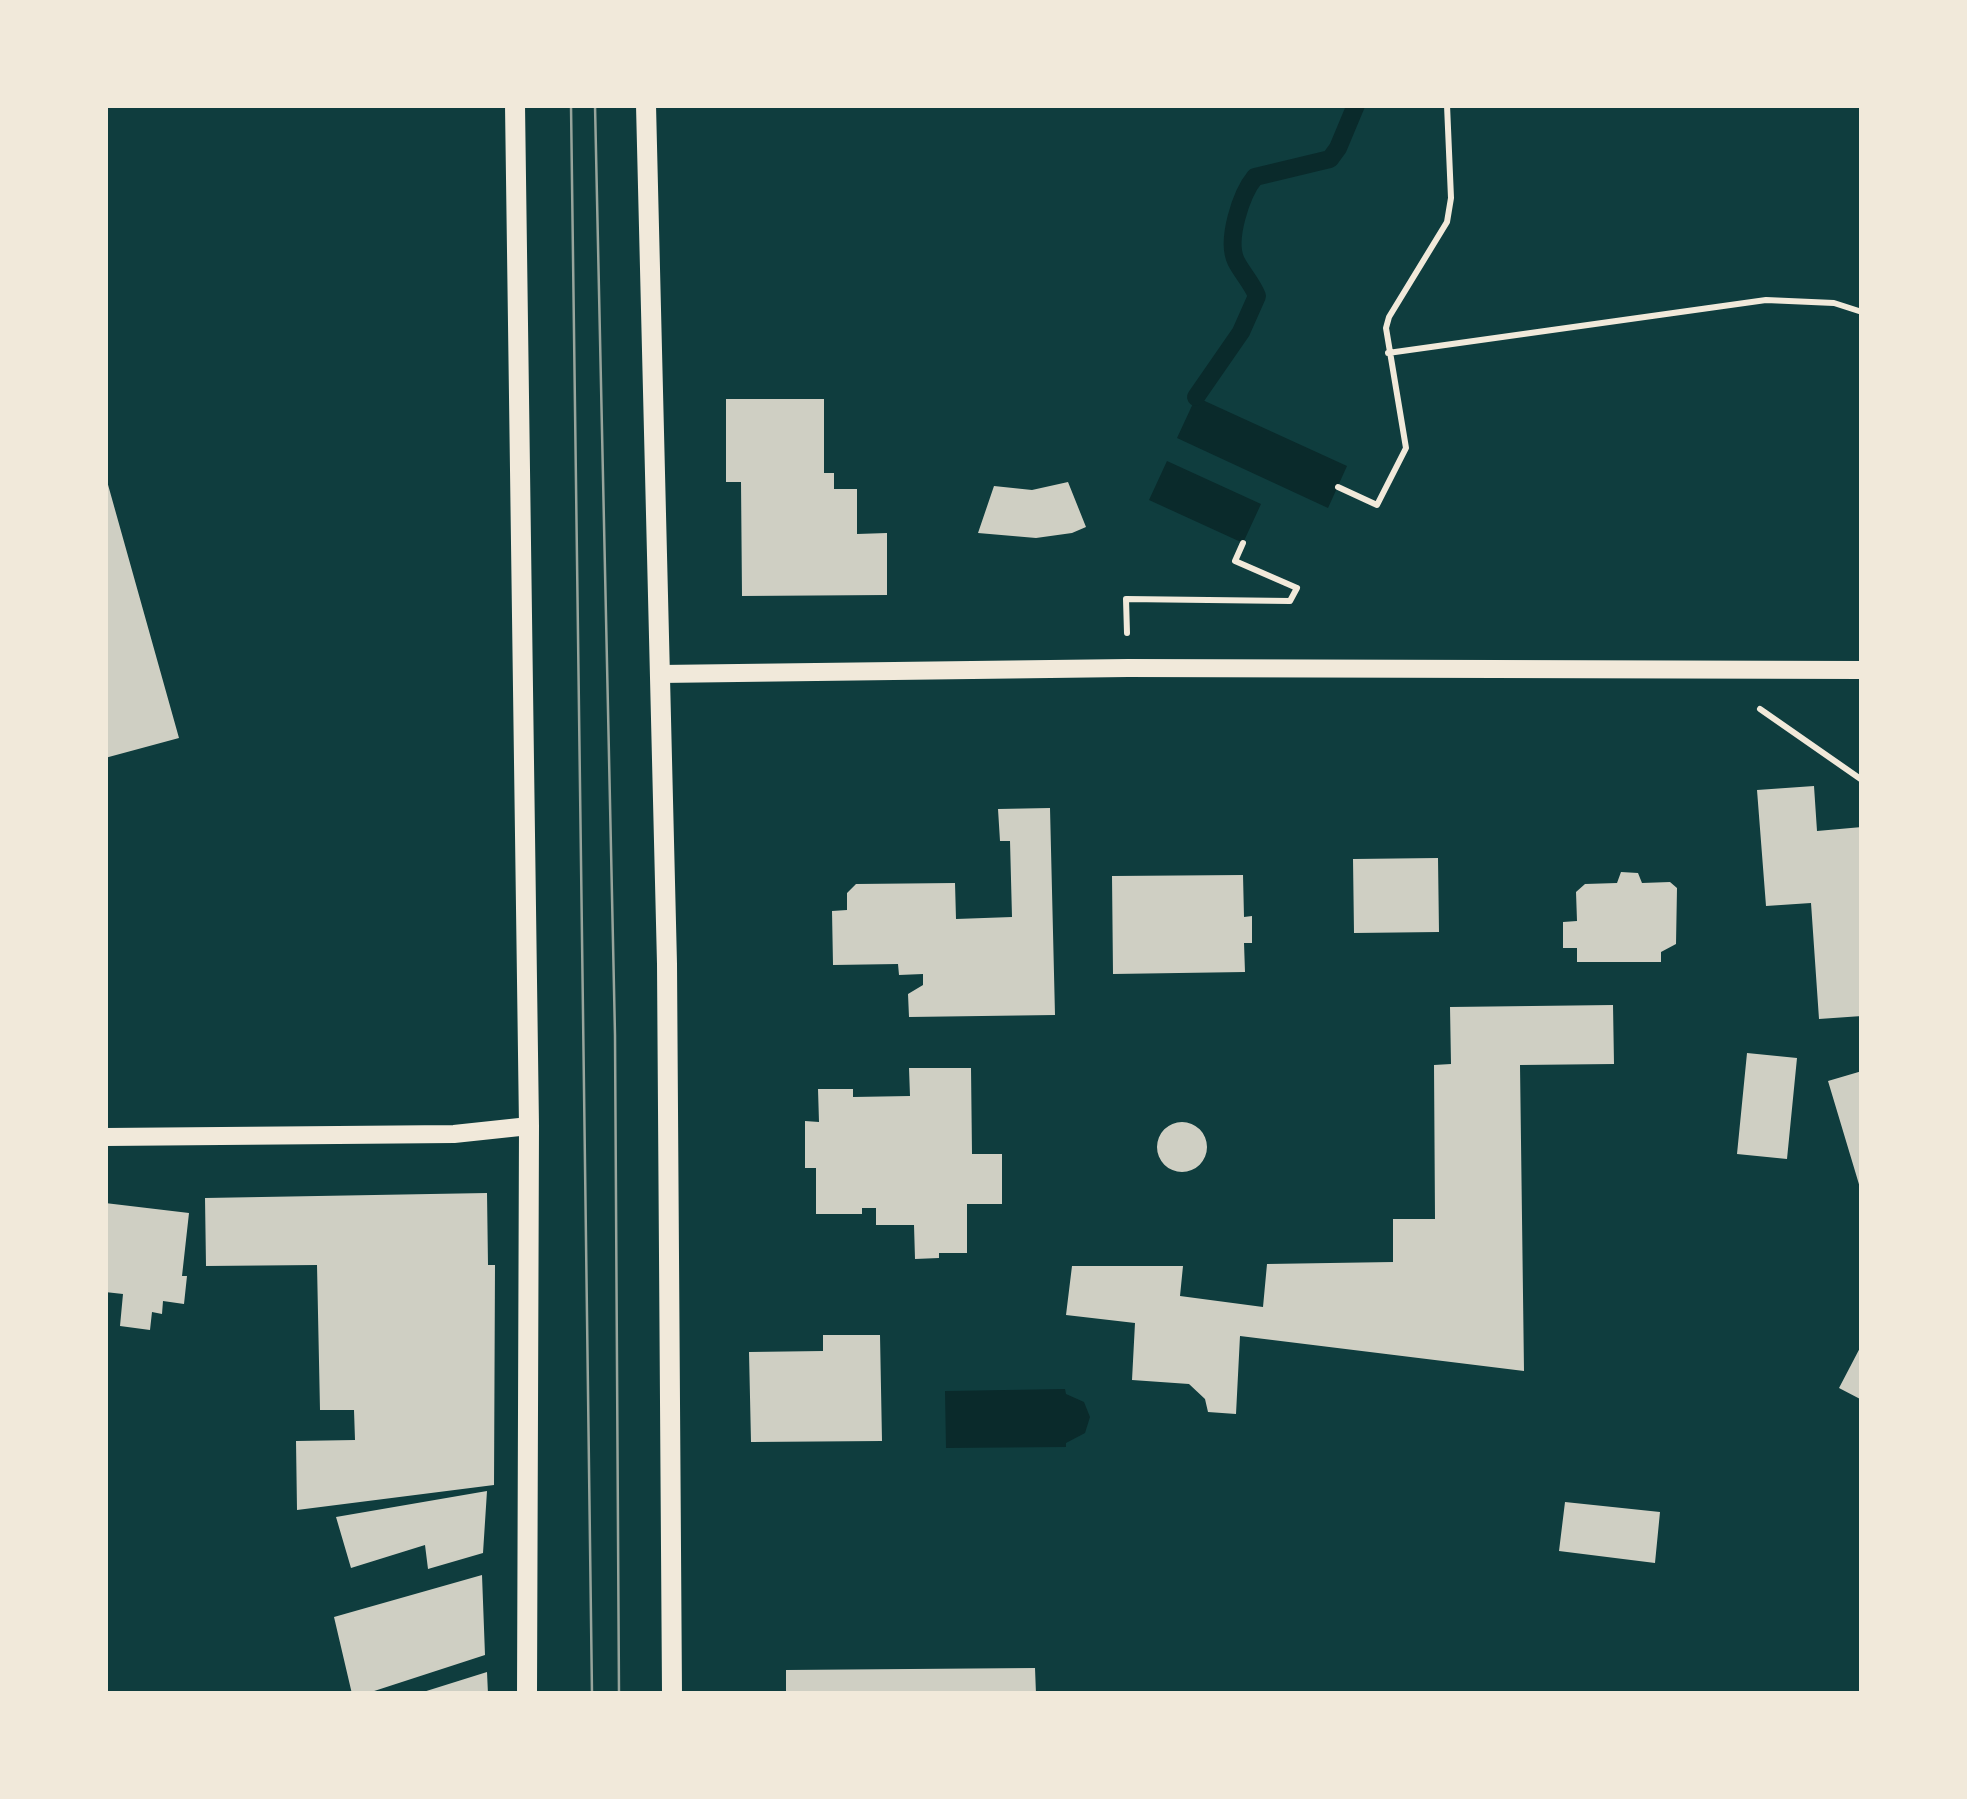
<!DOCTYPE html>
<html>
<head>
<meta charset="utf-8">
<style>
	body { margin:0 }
	#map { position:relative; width:1967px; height:1799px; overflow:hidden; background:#0f3d3e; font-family:Roboto,sans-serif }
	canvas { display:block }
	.frame { position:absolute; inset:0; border:108px solid #f1e9da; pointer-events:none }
</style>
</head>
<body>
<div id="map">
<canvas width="1967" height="1799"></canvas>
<div class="frame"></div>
</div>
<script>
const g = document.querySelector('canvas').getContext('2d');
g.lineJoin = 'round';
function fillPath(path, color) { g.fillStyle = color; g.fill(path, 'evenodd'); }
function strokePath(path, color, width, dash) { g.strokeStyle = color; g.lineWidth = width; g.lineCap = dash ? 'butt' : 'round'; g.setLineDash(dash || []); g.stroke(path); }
fillPath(new Path2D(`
	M 1196,397 L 1347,466 L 1328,508 L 1177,438 Z
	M 1167,461 L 1261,504 L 1243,543 L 1149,500 Z
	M 1065,1389 L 1066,1394 L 1084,1402 L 1090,1417 L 1085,1433 L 1066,1443 L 1066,1447 L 946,1448 L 945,1391 Z`), '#0a2a2b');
strokePath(new Path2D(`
	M 1196,397 L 1241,332 L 1257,296 C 1252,283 1242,273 1236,261 C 1226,240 1241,194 1255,177 L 1330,159 L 1338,148 L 1356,105`), '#0a2a2b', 18);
fillPath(new Path2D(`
	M 726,399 L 824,399 L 824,473 L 834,473 L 834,489 L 857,489 L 857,534 L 887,533 L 887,595 L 742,596 L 741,482 L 726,482 Z
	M 105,474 L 179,738 L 105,758 Z
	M 1068,482 L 1086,527 L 1072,533 L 1036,538 L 978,533 L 994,486 L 1032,490 Z
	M 1814,786 L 1817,831 L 1862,827 L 1862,1016 L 1819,1019 L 1811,903 L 1766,906 L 1757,790 Z
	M 1050,808 L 1055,1015 L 909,1017 L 908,994 L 923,985 L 923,974 L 899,975 L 898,964 L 833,965 L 832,911 L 847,910 L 847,893 L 856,884 L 955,883 L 956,919 L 1012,917 L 1010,841 L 1000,841 L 998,809 Z
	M 1438,858 L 1439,932 L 1354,933 L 1353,859 Z
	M 1621,872 L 1638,873 L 1642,883 L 1670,882 L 1677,888 L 1676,944 L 1661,952 L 1661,962 L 1577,962 L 1577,948 L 1563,948 L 1563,922 L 1577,921 L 1576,892 L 1585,884 L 1617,883 Z
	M 1243,875 L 1244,917 L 1252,916 L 1252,943 L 1244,943 L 1245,972 L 1113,974 L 1112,876 Z
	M 1613,1005 L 1614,1064 L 1520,1065 L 1524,1371 L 1240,1336 L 1236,1414 L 1208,1412 L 1205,1399 L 1189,1384 L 1132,1380 L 1135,1323 L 1066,1315 L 1072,1266 L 1183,1266 L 1180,1296 L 1263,1307 L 1267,1264 L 1393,1262 L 1393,1219 L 1435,1219 L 1434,1065 L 1451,1064 L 1450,1007 Z
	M 1747,1053 L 1797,1058 L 1787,1159 L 1737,1154 Z
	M 909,1068 L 971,1068 L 972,1154 L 1002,1154 L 1002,1204 L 967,1204 L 967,1253 L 939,1253 L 939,1258 L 915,1259 L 914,1225 L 876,1225 L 876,1208 L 862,1208 L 862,1214 L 816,1214 L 816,1168 L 805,1168 L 805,1121 L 819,1122 L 818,1089 L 853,1089 L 853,1097 L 910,1096 Z
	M 1862,1071 L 1862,1191 L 1861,1191 L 1828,1081 Z
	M1157 1147a25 25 0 1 1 50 0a25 25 0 1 1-50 0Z
	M 487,1193 L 488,1265 L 495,1265 L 494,1485 L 297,1510 L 296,1441 L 355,1440 L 354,1410 L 320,1410 L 317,1265 L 206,1266 L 205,1198 Z
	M 105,1203 L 189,1213 L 182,1276 L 187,1276 L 184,1304 L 163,1301 L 162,1314 L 152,1312 L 150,1330 L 120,1326 L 123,1294 L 105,1292 Z
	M 823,1335 L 880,1335 L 882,1441 L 751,1442 L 749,1352 L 823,1351 Z
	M 1862,1344 L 1862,1400 L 1839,1388 Z
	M 487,1491 L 483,1553 L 428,1569 L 425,1545 L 351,1568 L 336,1517 Z
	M 1565,1502 L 1660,1512 L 1655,1563 L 1559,1551 Z
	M 482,1575 L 485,1655 L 365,1694 L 352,1694 L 334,1617 Z
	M 1035,1668 L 1036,1694 L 786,1694 L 786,1670 Z
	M 487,1672 L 488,1694 L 420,1694 L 420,1693 Z`), '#cfcfc3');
strokePath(new Path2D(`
	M 1388,353 L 1766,300 L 1834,303 L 1862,312
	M 1338,487 L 1377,505 L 1406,448 L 1386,328 L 1389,317 L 1447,222 L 1451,198 L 1447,105
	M 1127,633 L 1126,599 L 1290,601 L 1297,588 L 1235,561 L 1243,543
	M 1760,709 L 1862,780`), '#f1e9da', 6);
strokePath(new Path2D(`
	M 660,674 L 1128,668 L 1862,670
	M 105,1137 L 454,1134 L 529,1126`), '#f1e9da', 18);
strokePath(new Path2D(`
	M 515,105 L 529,1126 L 527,1694
	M 646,105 L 667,964 L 672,1694`), '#f1e9da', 20);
strokePath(new Path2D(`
	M 571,105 L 592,1694
	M 595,105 L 615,1035 L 619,1694`), '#97a49c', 2.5);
</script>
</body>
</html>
